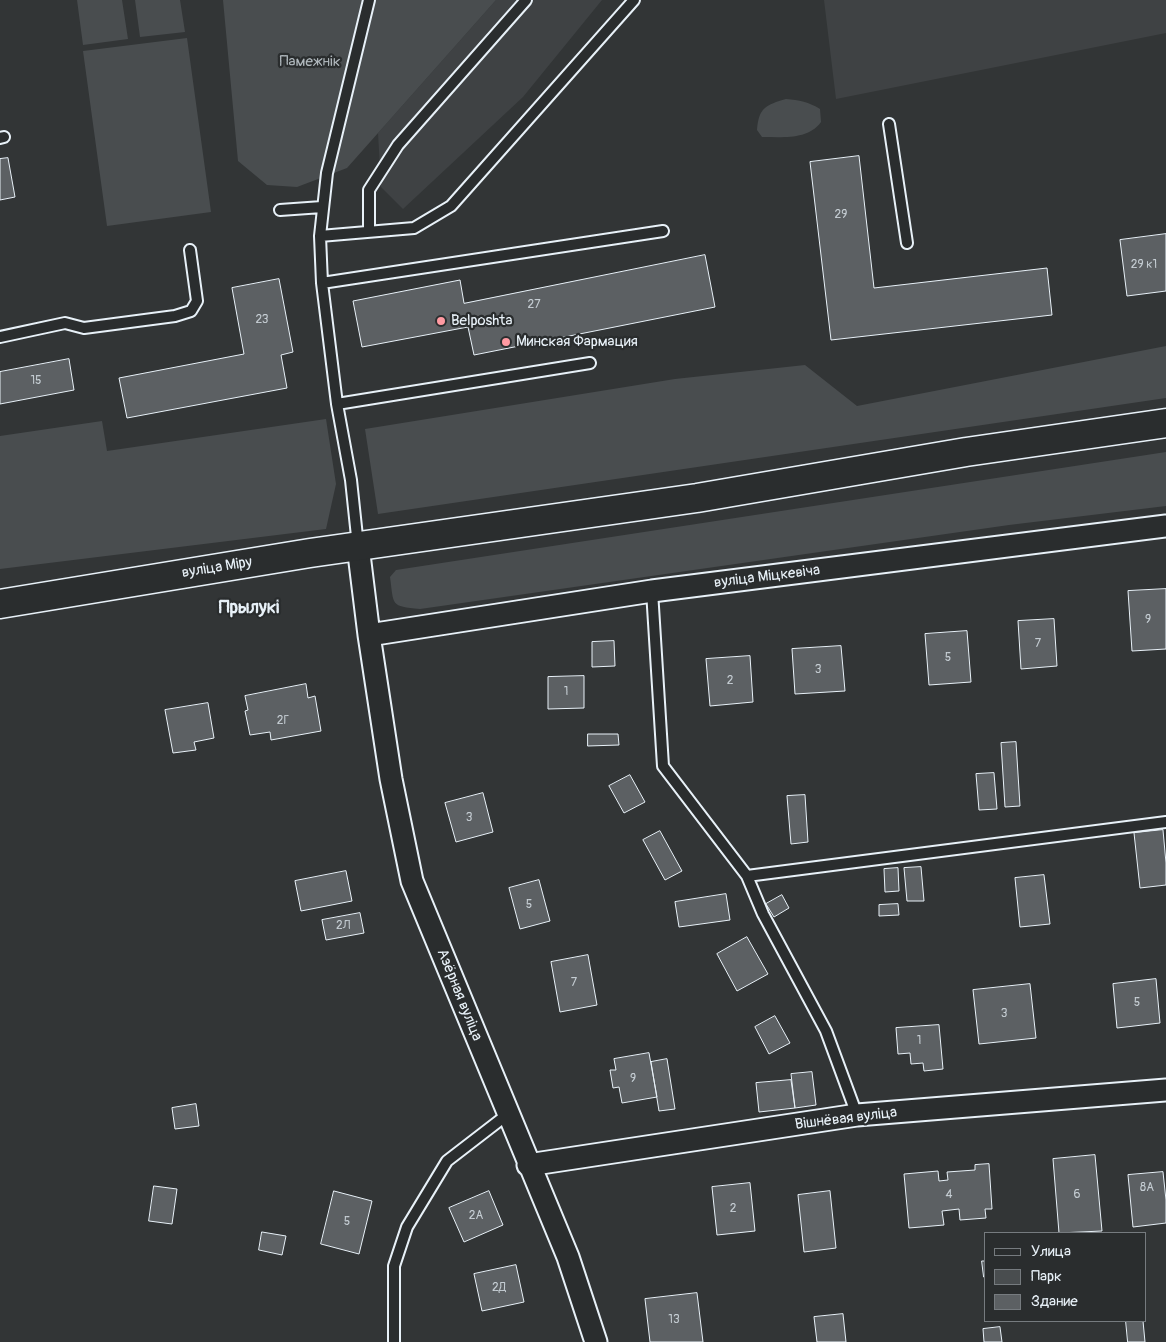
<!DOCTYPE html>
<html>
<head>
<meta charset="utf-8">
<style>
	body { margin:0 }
	#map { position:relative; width:1166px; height:1342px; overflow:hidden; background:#323536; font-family:Pangolin,sans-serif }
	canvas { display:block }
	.legend { position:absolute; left:984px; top:1232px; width:162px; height:90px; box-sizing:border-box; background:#2a2d2e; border:1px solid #767b7f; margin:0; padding:6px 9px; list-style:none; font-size:15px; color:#e8f1f8 }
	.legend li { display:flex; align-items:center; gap:10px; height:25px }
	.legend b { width:25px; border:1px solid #767b7f }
</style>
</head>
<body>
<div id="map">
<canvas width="1166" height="1342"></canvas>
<ul class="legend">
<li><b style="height:6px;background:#2a2d2e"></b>Улица</li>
<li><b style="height:14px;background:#494d4f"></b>Парк</li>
<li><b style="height:14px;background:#5c6063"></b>Здание</li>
</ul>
</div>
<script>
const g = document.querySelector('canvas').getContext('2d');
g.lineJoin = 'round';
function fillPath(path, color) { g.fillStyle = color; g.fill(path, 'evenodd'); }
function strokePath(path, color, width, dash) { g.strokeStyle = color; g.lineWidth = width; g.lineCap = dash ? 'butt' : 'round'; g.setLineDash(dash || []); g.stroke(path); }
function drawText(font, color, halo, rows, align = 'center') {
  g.font = font + ' Pangolin,sans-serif'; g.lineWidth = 4.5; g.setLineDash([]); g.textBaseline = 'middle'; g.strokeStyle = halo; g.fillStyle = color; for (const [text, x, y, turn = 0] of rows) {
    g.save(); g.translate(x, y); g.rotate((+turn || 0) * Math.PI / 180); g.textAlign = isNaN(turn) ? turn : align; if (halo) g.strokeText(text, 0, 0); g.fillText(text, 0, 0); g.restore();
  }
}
fillPath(new Path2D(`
	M 496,0 L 602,0 L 523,97 L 403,209 L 381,187 L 378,133 Z
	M 824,0 L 1166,0 L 1166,33 L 836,99 Z`), '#3f4244');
fillPath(new Path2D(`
	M 77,0 L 122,0 L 128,39 L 83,45 Z
	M 135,0 L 180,0 L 185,32 L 140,37 Z
	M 223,0 L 496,0 L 347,168 L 297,187 L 267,185 L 238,161 Z
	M 187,38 L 211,212 L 107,226 L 83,51 Z
	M 786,99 C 799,100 809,102 820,109 L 821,122 C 808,140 783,137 762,137 L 757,130 C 759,107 766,105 786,99 Z
	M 1166,346 L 1166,398 L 378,514 L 365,429 L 675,379 L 805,365 L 857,406 Z
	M 326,419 L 336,484 L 326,529 L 0,569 L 0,436 L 102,421 L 107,451 Z
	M 1166,452 L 1166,506 L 1009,525 L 420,609 C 390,606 394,606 390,577 L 396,570 Z`), '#494d4f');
const building = new Path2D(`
	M 859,156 L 874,288 L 1047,268 L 1052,315 L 831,340 L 810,162 Z
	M 8,158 L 15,197 L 0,200 L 0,159 Z
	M 1166,234 L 1166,291 L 1127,296 L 1120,240 Z
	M 705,255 L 715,307 L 474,355 L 468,327 L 362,347 L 353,301 L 460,280 L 464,303 Z
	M 279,279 L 293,352 L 281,355 L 287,388 L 127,418 L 119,378 L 244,354 L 232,288 Z
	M 69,359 L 74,390 L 0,404 L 0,372 Z
	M 1166,589 L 1166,649 L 1132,651 L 1128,591 Z
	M 1054,619 L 1057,666 L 1021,669 L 1018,621 Z
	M 967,631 L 971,682 L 929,685 L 925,634 Z
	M 614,641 L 615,666 L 592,667 L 592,642 Z
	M 841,646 L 845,691 L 795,694 L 792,649 Z
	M 750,656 L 753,702 L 710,706 L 706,659 Z
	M 584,676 L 584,708 L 548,709 L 548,677 Z
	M 306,684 L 308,698 L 315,696 L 321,731 L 271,740 L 270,732 L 250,735 L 245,711 L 248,710 L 245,696 Z
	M 208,703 L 214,738 L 194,742 L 196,750 L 173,753 L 165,710 Z
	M 588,734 L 618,734 L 619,745 L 588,746 Z
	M 1016,742 L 1020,806 L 1005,807 L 1001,743 Z
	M 994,773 L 997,809 L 979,810 L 976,774 Z
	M 630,775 L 645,802 L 624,813 L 609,786 Z
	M 483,793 L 493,832 L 456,842 L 445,803 Z
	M 805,795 L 808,842 L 791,844 L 787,796 Z
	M 1163,830 L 1166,863 L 1166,885 L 1140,888 L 1134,833 Z
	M 660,831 L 682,871 L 665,880 L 643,840 Z
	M 921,867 L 924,901 L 907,901 L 904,868 Z
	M 898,868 L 899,891 L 885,892 L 884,869 Z
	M 346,871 L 352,901 L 301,911 L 295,881 Z
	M 1044,875 L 1050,924 L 1020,927 L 1015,878 Z
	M 539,880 L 550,921 L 520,929 L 509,888 Z
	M 726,894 L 730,920 L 679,927 L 675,902 Z
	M 782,895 L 789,908 L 774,917 L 766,904 Z
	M 898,904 L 899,915 L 879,916 L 879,905 Z
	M 360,913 L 364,933 L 326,940 L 322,920 Z
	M 747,937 L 768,974 L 737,991 L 717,954 Z
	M 588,955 L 597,1005 L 560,1012 L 551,962 Z
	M 1156,979 L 1160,1023 L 1117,1028 L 1113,984 Z
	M 1030,984 L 1036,1038 L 979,1044 L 973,990 Z
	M 775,1016 L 790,1043 L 769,1054 L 755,1027 Z
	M 939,1025 L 943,1069 L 924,1071 L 923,1063 L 911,1064 L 910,1053 L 898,1054 L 896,1028 Z
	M 649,1053 L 657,1097 L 622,1103 L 619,1087 L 613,1088 L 610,1070 L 616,1070 L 614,1059 Z
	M 667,1059 L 675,1109 L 659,1111 L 651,1062 Z
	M 812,1072 L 816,1105 L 795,1108 L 791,1074 Z
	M 791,1080 L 795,1108 L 759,1112 L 756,1083 Z
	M 196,1104 L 199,1126 L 175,1129 L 172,1108 Z
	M 1095,1155 L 1102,1231 L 1059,1233 L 1053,1159 Z
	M 989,1164 L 992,1209 L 985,1209 L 986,1218 L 960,1220 L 959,1209 L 942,1211 L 944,1225 L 909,1228 L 904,1174 L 938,1171 L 939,1181 L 948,1180 L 947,1172 L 975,1170 L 975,1165 Z
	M 1163,1172 L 1166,1200 L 1166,1223 L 1133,1227 L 1128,1175 Z
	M 750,1183 L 755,1231 L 717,1235 L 712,1187 Z
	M 154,1186 L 177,1189 L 172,1224 L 149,1221 Z
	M 334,1191 L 372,1201 L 359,1254 L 321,1244 Z
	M 489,1191 L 503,1225 L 464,1242 L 449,1208 Z
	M 830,1191 L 836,1248 L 804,1252 L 798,1195 Z
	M 262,1232 L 286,1236 L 282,1255 L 259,1250 Z
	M 982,1261 L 985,1261 L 985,1277 L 984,1277 Z
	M 516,1265 L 524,1302 L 482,1311 L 474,1274 Z
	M 697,1293 L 703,1342 L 650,1342 L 645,1299 Z
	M 843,1314 L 846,1342 L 817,1342 L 814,1317 Z
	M 1126,1321 L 1143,1321 L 1145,1342 L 1128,1342 Z
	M 1000,1327 L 1002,1342 L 984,1342 L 983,1329 Z`);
fillPath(building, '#5c6063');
strokePath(building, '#e8f1f8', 1);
const lane = new Path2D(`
	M 889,124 L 907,243
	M 0,138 L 4,137
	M 280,210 L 322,207
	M 369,232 L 369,190 L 398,145 L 526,0
	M 320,236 L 414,228 L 451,206 L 634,0
	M 322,283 L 663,231
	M 0,337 L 65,323 L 84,328 L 175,316 L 191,311 L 197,301 L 190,250
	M 337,404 L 590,363
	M 358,546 L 351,480 L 337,404 L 322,283 L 320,236 L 327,173 L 369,0
	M 652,591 L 663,766 L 747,876 L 763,914 L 826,1031 L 857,1115
	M 747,876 L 1166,822
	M 394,1342 L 394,1266 L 407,1227 L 447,1161 L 508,1114`);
const street = new Path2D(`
	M 358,546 L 369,635 L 391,779 L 412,881 L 568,1257 L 596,1342
	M 369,635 L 652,591 L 1166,526
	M 528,1165 L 857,1115 L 1166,1090`);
const secondary = new Path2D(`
	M 0,604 L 310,553 L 697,498 L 966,452 L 1166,423`);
strokePath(lane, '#e8f1f8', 14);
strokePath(street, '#e8f1f8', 25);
strokePath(secondary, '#e8f1f8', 31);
strokePath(lane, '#2a2d2e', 10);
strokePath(street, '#2a2d2e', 21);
strokePath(secondary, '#2a2d2e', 28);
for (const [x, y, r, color] of [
	[441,321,5,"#ff9aa2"],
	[506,342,5,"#ff9aa2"]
]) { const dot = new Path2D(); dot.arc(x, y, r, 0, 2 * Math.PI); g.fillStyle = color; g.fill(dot); strokePath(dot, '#2a2d2e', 2); }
drawText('12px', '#c5cdd3', null, [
	["29",841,215],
	["29 к1",1144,265],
	["27",534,305],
	["23",262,320],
	["15",36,381],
	["9",1148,620],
	["7",1038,644],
	["5",948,658],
	["3",818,670],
	["2",730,681],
	["1",566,692],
	["2Г",283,721],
	["3",469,818],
	["5",529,905],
	["2Л",343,926],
	["7",574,983],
	["5",1137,1003],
	["3",1004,1014],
	["1",919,1041],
	["9",633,1079],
	["8А",1147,1188],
	["4",949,1195],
	["6",1077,1195],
	["2",733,1209],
	["2А",476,1216],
	["5",347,1222],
	["2Д",499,1288],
	["13",674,1320]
]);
drawText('15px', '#b0b8bd', '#2a2d2e', [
	["Памежнік",310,62]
]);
drawText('15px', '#e8f1f8', '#2a2d2e', [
	["Belposhta",451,321],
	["Минская Фармация",516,342]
], 'left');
drawText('15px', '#e8f1f8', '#2a2d2e', [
	["вуліца Міру",217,568,-9],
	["вуліца Міцкевіча",767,577,-7],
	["Азёрная вуліца",459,995,68],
	["Вішнёвая вуліца",846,1119,-7]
]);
drawText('bold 18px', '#e8f1f8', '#2a2d2e', [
	["Прылукі",249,608]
]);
</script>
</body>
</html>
